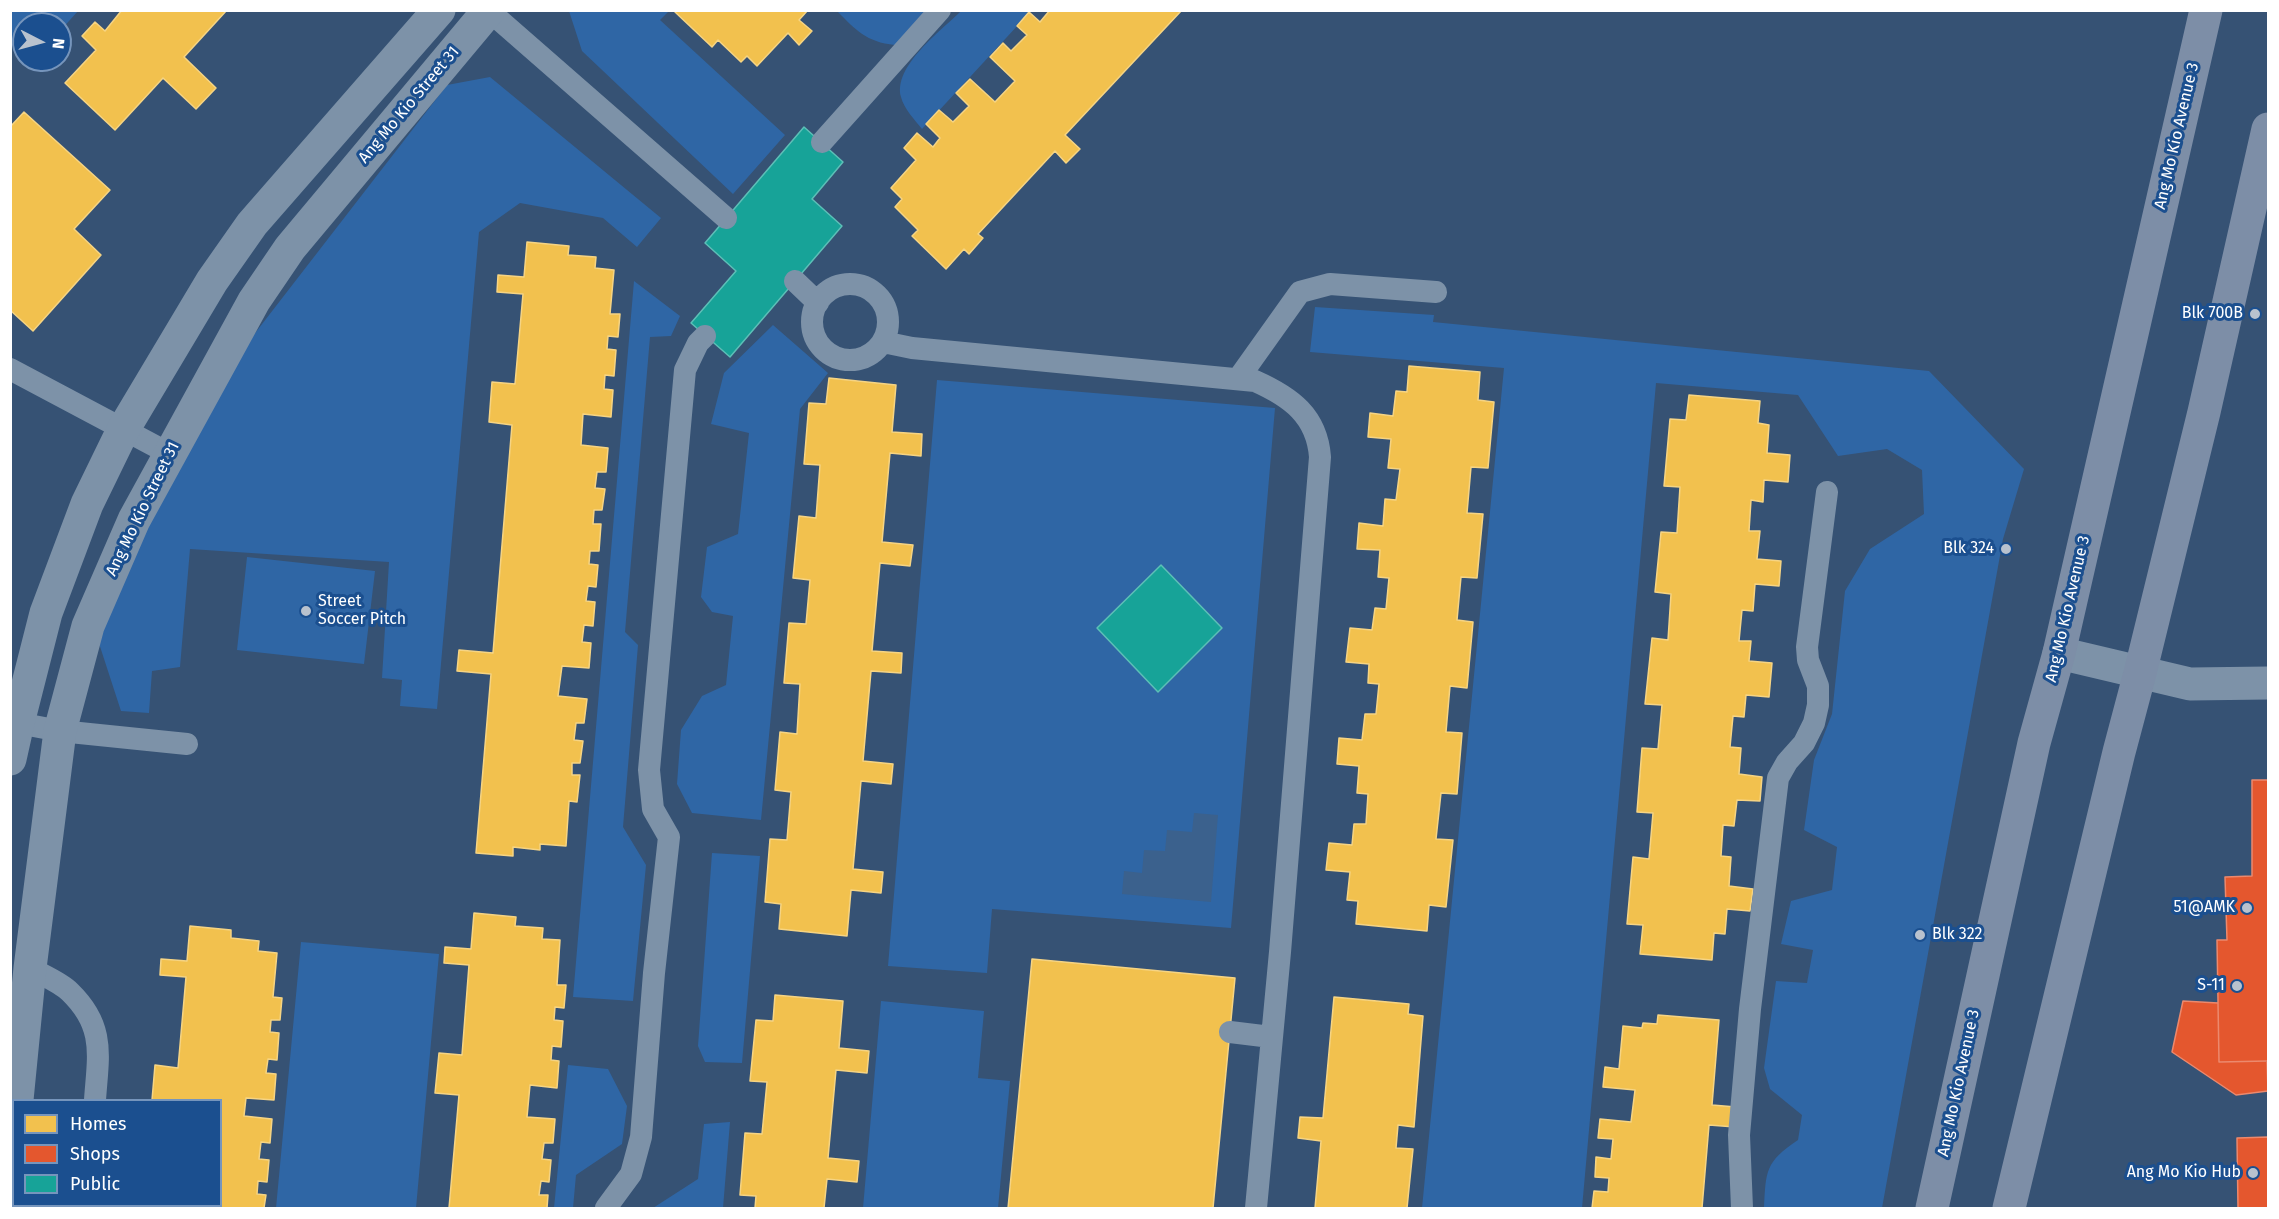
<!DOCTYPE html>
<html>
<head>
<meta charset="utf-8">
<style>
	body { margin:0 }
	#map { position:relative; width:2279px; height:1219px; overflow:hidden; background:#365274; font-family:"Fira Sans",sans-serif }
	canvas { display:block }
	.frame { position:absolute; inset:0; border:12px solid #fff; pointer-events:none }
	.legend { position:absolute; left:12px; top:1099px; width:210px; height:108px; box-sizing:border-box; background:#1b4f8f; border:2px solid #7695bc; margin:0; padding:8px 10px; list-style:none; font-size:18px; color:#fff }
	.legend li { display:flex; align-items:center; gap:12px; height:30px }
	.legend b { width:30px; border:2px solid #7695bc }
	.north { position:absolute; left:12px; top:12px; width:60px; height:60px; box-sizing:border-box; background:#1b4f8f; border:2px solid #7695bc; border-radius:50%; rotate:96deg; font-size:16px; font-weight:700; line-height:24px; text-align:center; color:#fff }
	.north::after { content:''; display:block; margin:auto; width:21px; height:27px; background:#b9c2ce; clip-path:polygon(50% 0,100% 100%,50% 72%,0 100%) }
</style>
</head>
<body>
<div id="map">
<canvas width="2279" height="1219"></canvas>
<div class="frame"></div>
<ul class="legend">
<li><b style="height:16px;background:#f2c14e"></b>Homes</li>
<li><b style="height:16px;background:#e4572e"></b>Shops</li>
<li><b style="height:16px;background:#17a398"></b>Public</li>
</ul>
<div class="north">N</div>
</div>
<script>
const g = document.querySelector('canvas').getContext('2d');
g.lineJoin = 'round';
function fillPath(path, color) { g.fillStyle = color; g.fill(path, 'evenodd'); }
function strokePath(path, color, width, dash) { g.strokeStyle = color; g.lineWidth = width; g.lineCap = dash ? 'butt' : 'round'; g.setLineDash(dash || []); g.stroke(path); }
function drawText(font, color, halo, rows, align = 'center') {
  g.font = font + ' "Fira Sans",sans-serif'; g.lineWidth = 6; g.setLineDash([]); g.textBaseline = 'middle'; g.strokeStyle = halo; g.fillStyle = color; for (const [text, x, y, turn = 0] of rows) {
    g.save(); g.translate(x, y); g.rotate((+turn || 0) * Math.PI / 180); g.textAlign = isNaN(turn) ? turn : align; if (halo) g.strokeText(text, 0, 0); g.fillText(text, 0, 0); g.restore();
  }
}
fillPath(new Path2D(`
	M 10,11 L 11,10 L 78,11 L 60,31 L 60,24 L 24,24 L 24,52 L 11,40 Z
	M 569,11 L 669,11 L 660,20 L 785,135 L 733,194 L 582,51 Z
	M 837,11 L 925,11 L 895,45 C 866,42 856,30 837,11 Z
	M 961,11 L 1031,11 L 922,129 C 915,120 904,109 901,97 C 893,66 941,31 961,11 Z
	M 490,77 L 661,218 L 637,247 L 603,218 L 520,203 L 479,232 L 437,709 L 400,706 L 402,680 L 382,678 L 389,562 L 190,549 L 180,667 L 152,671 L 149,713 L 121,711 L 94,628 L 218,381 L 447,85 Z
	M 634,281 L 680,316 L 671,336 L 650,337 L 625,632 L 638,645 L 623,827 L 646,865 L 633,1001 L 573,997 Z
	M 1315,307 L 1434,315 L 1433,322 L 1929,371 L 2024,469 L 2003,539 L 1882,1208 L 1764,1208 C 1766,1171 1765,1162 1798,1140 L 1802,1115 L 1770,1089 L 1764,1068 L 1776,981 L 1807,983 L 1813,950 L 1781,944 L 1791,901 L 1832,890 L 1837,847 L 1804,830 L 1814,760 L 1832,714 L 1845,591 L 1870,549 L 1924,514 L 1922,470 L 1887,449 L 1838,456 L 1798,395 L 1656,383 L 1582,1208 L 1422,1208 L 1504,368 L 1310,352 Z
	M 773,325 L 828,373 L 800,409 L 761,820 L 692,813 L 677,784 L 681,730 L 702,696 L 726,685 L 733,616 L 712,612 L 701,597 L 707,547 L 738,534 L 749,433 L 711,424 L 724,373 Z
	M 937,380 L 1275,408 L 1231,928 L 992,909 L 987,973 L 888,966 Z
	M 247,557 L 375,571 L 364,664 L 237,650 Z
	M 712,853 L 760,856 L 742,1063 L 705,1062 L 698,1046 Z
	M 301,942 L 439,954 L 416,1208 L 276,1208 Z
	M 881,1001 L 984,1011 L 978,1078 L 1010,1081 L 998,1208 L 863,1208 Z
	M 568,1065 L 608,1069 L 627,1106 L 622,1144 L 576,1175 L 573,1208 L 554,1208 Z
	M 730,1122 L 723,1208 L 653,1208 L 698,1179 L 704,1124 Z`), '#2f66a5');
fillPath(new Path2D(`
	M 1194,813 L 1218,815 L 1211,902 L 1122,894 L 1124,871 L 1142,873 L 1144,850 L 1165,851 L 1167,830 L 1192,832 Z`), '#3b618d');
const homes = new Path2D(`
	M 122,10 L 227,10 L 184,57 L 216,88 L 196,109 L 163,78 L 115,130 L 65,83 L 96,50 L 82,36 L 95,22 L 105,31 Z
	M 676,10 L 808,10 L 799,20 L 812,31 L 799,45 L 788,33 L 757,66 L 747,56 L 741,62 L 718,40 L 712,47 L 675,12 Z
	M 1182,10 L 1065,135 L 1080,149 L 1066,163 L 1055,151 L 978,234 L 983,238 L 969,254 L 964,249 L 946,269 L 912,236 L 918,230 L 895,207 L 902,199 L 891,188 L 916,160 L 904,148 L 917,133 L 933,147 L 940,138 L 926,124 L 939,110 L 953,122 L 969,106 L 956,93 L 970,79 L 995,102 L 1015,81 L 990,57 L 1003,43 L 1011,51 L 1027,35 L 1017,26 L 1029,12 L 1040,22 L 1050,10 Z
	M 24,112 L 110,190 L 74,229 L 101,255 L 33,331 L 10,310 L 10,127 Z
	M 527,242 L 569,246 L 568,255 L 596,257 L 595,268 L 614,270 L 610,314 L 620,314 L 618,337 L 608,336 L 607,349 L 616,350 L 614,376 L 605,375 L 604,389 L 613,390 L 611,417 L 583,414 L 581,445 L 608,448 L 606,472 L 597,472 L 595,488 L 605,489 L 602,510 L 594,510 L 593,524 L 601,524 L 599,551 L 590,551 L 589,564 L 598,565 L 596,587 L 588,586 L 586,601 L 595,602 L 593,626 L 584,625 L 582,642 L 591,643 L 589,668 L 562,666 L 558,696 L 587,699 L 584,723 L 576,723 L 574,740 L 583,741 L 580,763 L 572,763 L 572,775 L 580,775 L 577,802 L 569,801 L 566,846 L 540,844 L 540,850 L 513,847 L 513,856 L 476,853 L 491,674 L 457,671 L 459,650 L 493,653 L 512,425 L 489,422 L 492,382 L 515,384 L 523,294 L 497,292 L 498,275 L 524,277 Z
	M 1409,366 L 1480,372 L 1478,400 L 1494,402 L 1488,468 L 1471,467 L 1467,513 L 1483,514 L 1477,578 L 1461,577 L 1457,620 L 1473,622 L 1467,688 L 1450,686 L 1446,732 L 1462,733 L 1457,794 L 1441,793 L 1436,839 L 1453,840 L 1446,907 L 1429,905 L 1427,931 L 1356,924 L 1358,901 L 1347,900 L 1350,872 L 1326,870 L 1329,843 L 1352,845 L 1354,824 L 1366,824 L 1368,794 L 1357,793 L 1359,766 L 1337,764 L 1339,738 L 1362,740 L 1365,714 L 1376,714 L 1379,684 L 1368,683 L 1369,664 L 1346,662 L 1350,628 L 1372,630 L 1375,608 L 1386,609 L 1389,578 L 1378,577 L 1380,550 L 1357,549 L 1359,523 L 1383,526 L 1385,499 L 1396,500 L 1400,469 L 1388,468 L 1391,439 L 1368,437 L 1370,413 L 1393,416 L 1396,391 L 1407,392 Z
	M 829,378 L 896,385 L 892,432 L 922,434 L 921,456 L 890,453 L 882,542 L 913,545 L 910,566 L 880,563 L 872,651 L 902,653 L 901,673 L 871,671 L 863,761 L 893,764 L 891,784 L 861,781 L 853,869 L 883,872 L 881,893 L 851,890 L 847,936 L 779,929 L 781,904 L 765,902 L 770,839 L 787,840 L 791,792 L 775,790 L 780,732 L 797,734 L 800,684 L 784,683 L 789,623 L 806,624 L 810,580 L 793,578 L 799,516 L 816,518 L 820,465 L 804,464 L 809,403 L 826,404 Z
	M 1689,395 L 1760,401 L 1758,423 L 1769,425 L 1767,453 L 1790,455 L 1788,482 L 1764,480 L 1763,502 L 1751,500 L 1749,531 L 1760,531 L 1757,559 L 1781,561 L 1779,586 L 1755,584 L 1753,611 L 1742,610 L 1739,641 L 1751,641 L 1749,661 L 1772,663 L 1769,697 L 1746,695 L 1744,717 L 1733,716 L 1730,747 L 1741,748 L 1739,774 L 1762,777 L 1760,801 L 1737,800 L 1734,826 L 1723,825 L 1721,856 L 1731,857 L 1729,886 L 1753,889 L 1750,911 L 1727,909 L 1725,934 L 1714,933 L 1712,960 L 1640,954 L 1643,925 L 1627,924 L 1633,857 L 1649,859 L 1653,813 L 1637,812 L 1642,748 L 1658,749 L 1662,705 L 1645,704 L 1652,638 L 1668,640 L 1671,594 L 1655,592 L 1661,532 L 1677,533 L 1680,487 L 1664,486 L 1670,419 L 1686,420 Z
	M 474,913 L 516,917 L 515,926 L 543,928 L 542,939 L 560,940 L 557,985 L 566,985 L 564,1008 L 555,1007 L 554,1020 L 563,1021 L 561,1047 L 552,1046 L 551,1060 L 559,1061 L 557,1088 L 530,1085 L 527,1117 L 555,1119 L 553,1143 L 544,1143 L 542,1159 L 551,1160 L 549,1182 L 541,1181 L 539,1195 L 548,1195 L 547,1208 L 449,1208 L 459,1095 L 435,1093 L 439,1053 L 462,1055 L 469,965 L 444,963 L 445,947 L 471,949 Z
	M 190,926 L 231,930 L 231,938 L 259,941 L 258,951 L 277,953 L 273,997 L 282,998 L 280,1020 L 271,1020 L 270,1032 L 279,1033 L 277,1060 L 268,1059 L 266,1073 L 276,1074 L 274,1100 L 246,1098 L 244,1116 L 272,1119 L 270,1143 L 261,1142 L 259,1159 L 269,1160 L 267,1182 L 258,1181 L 257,1194 L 266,1195 L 264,1208 L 166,1208 L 166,1206 L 220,1206 L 220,1100 L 152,1100 L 155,1065 L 178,1068 L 186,977 L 160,975 L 161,959 L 187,961 Z
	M 1032,959 L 1235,978 L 1213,1208 L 1008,1208 Z
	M 775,995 L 843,1001 L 839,1048 L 869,1051 L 867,1073 L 836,1070 L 828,1158 L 859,1161 L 857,1182 L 827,1179 L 824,1208 L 755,1208 L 756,1196 L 740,1195 L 745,1133 L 762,1134 L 767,1082 L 750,1081 L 756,1020 L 773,1021 Z
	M 1334,997 L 1409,1004 L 1408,1014 L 1423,1016 L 1414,1127 L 1398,1125 L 1396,1148 L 1413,1149 L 1407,1208 L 1315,1208 L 1321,1141 L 1298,1138 L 1300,1117 L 1323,1118 Z
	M 1658,1015 L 1719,1020 L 1712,1105 L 1736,1107 L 1735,1127 L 1709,1125 L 1702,1208 L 1592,1208 L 1594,1191 L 1608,1192 L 1609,1178 L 1595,1177 L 1596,1157 L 1611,1159 L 1613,1139 L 1598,1138 L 1600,1119 L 1631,1122 L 1635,1090 L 1603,1087 L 1605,1067 L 1619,1069 L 1623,1026 L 1642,1028 L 1643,1023 L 1657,1024 Z`);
fillPath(homes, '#f2c14e');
strokePath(homes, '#f6d483', 1.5);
const shops = new Path2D(`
	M 2252,780 L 2268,780 L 2268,1061 L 2219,1062 L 2217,940 L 2227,940 L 2225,877 L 2252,876 Z
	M 2183,1001 L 2218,1003 L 2219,1062 L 2267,1061 L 2268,1091 L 2236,1095 L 2172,1052 Z
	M 2268,1137 L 2268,1208 L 2238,1208 L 2237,1138 Z`);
fillPath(shops, '#e4572e');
strokePath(shops, '#ec896d', 1.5);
const public = new Path2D(`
	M 804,127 L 843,162 L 812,199 L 842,226 L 730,357 L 691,323 L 736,271 L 705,243 Z
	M 1161,565 L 1222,628 L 1158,692 L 1097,628 Z`);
fillPath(public, '#17a398');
strokePath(public, '#5dbfb7', 1.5);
strokePath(new Path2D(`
	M 488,10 L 726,218
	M 822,142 L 940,10
	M 795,281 L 818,303
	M812 322a38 38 0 1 1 76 0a38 38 0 1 1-76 0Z
	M 883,342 L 912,348 L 1255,381 C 1291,397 1317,416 1320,457 L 1280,952 L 1256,1208
	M 10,369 L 170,454
	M 1238,379 L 1300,292 L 1330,284 L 1436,292
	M 18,723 L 60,731 L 187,744
	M 30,968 C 42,975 60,982 70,992 C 106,1027 98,1056 95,1100
	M 1230,1032 L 1271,1037
	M 90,1208 L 90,1206
	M 606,1208 L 631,1174 L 641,1137 L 654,973 L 669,837 L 653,809 L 649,770 L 685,370 L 698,343 L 705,336
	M 1742,1208 L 1739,1135 L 1750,1009 L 1778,778 L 1787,762 L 1804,743 L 1814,723 L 1818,705 L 1818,686 L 1808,660 L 1807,647 L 1827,492`), '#7d92a8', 22);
strokePath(new Path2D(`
	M 2059,653 L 2190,684 L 2268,683
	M 10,759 L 18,723 L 46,613 L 87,504 L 123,430 L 212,281 L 252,224 L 439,10
	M 17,1100 L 30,968 L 60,731 L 88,626 L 134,520 L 254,301 L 290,248 L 489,10
	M 10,1174 L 14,1142`), '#7d92a8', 33);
strokePath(new Path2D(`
	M 1932,1208 L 2034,743 L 2059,653 L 2206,10
	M 2009,1208 L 2119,752 L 2140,673 L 2204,412 L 2268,129`), '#7d8ea7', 33);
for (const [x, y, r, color] of [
	[2255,314,6,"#b9c2ce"],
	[2006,549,6,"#b9c2ce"],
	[306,611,6,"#b9c2ce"],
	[2247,908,6,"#b9c2ce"],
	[1920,935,6,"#b9c2ce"],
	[2237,986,6,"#b9c2ce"],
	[2253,1173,6,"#b9c2ce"]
]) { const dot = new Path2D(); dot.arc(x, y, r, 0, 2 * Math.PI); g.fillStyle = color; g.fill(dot); strokePath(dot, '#1b4f8f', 2); }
drawText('16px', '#fff', '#1b4f8f', [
	["Ang Mo Kio Street 31",409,105,-50],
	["Ang Mo Kio Avenue 3",2177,136,-77],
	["Ang Mo Kio Street 31",143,509,-64],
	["Ang Mo Kio Avenue 3",2068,609,-77],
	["Ang Mo Kio Avenue 3",1959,1083,-78]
]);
drawText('16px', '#fff', '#1b4f8f', [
	["Blk 700B",2243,314],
	["Blk 324",1994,549],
	["Street",318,602,"left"],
	["Soccer Pitch",318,620,"left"],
	["51@AMK",2235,908],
	["Blk 322",1932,935,"left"],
	["S-11",2225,986],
	["Ang Mo Kio Hub",2241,1173]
], 'right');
</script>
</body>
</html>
